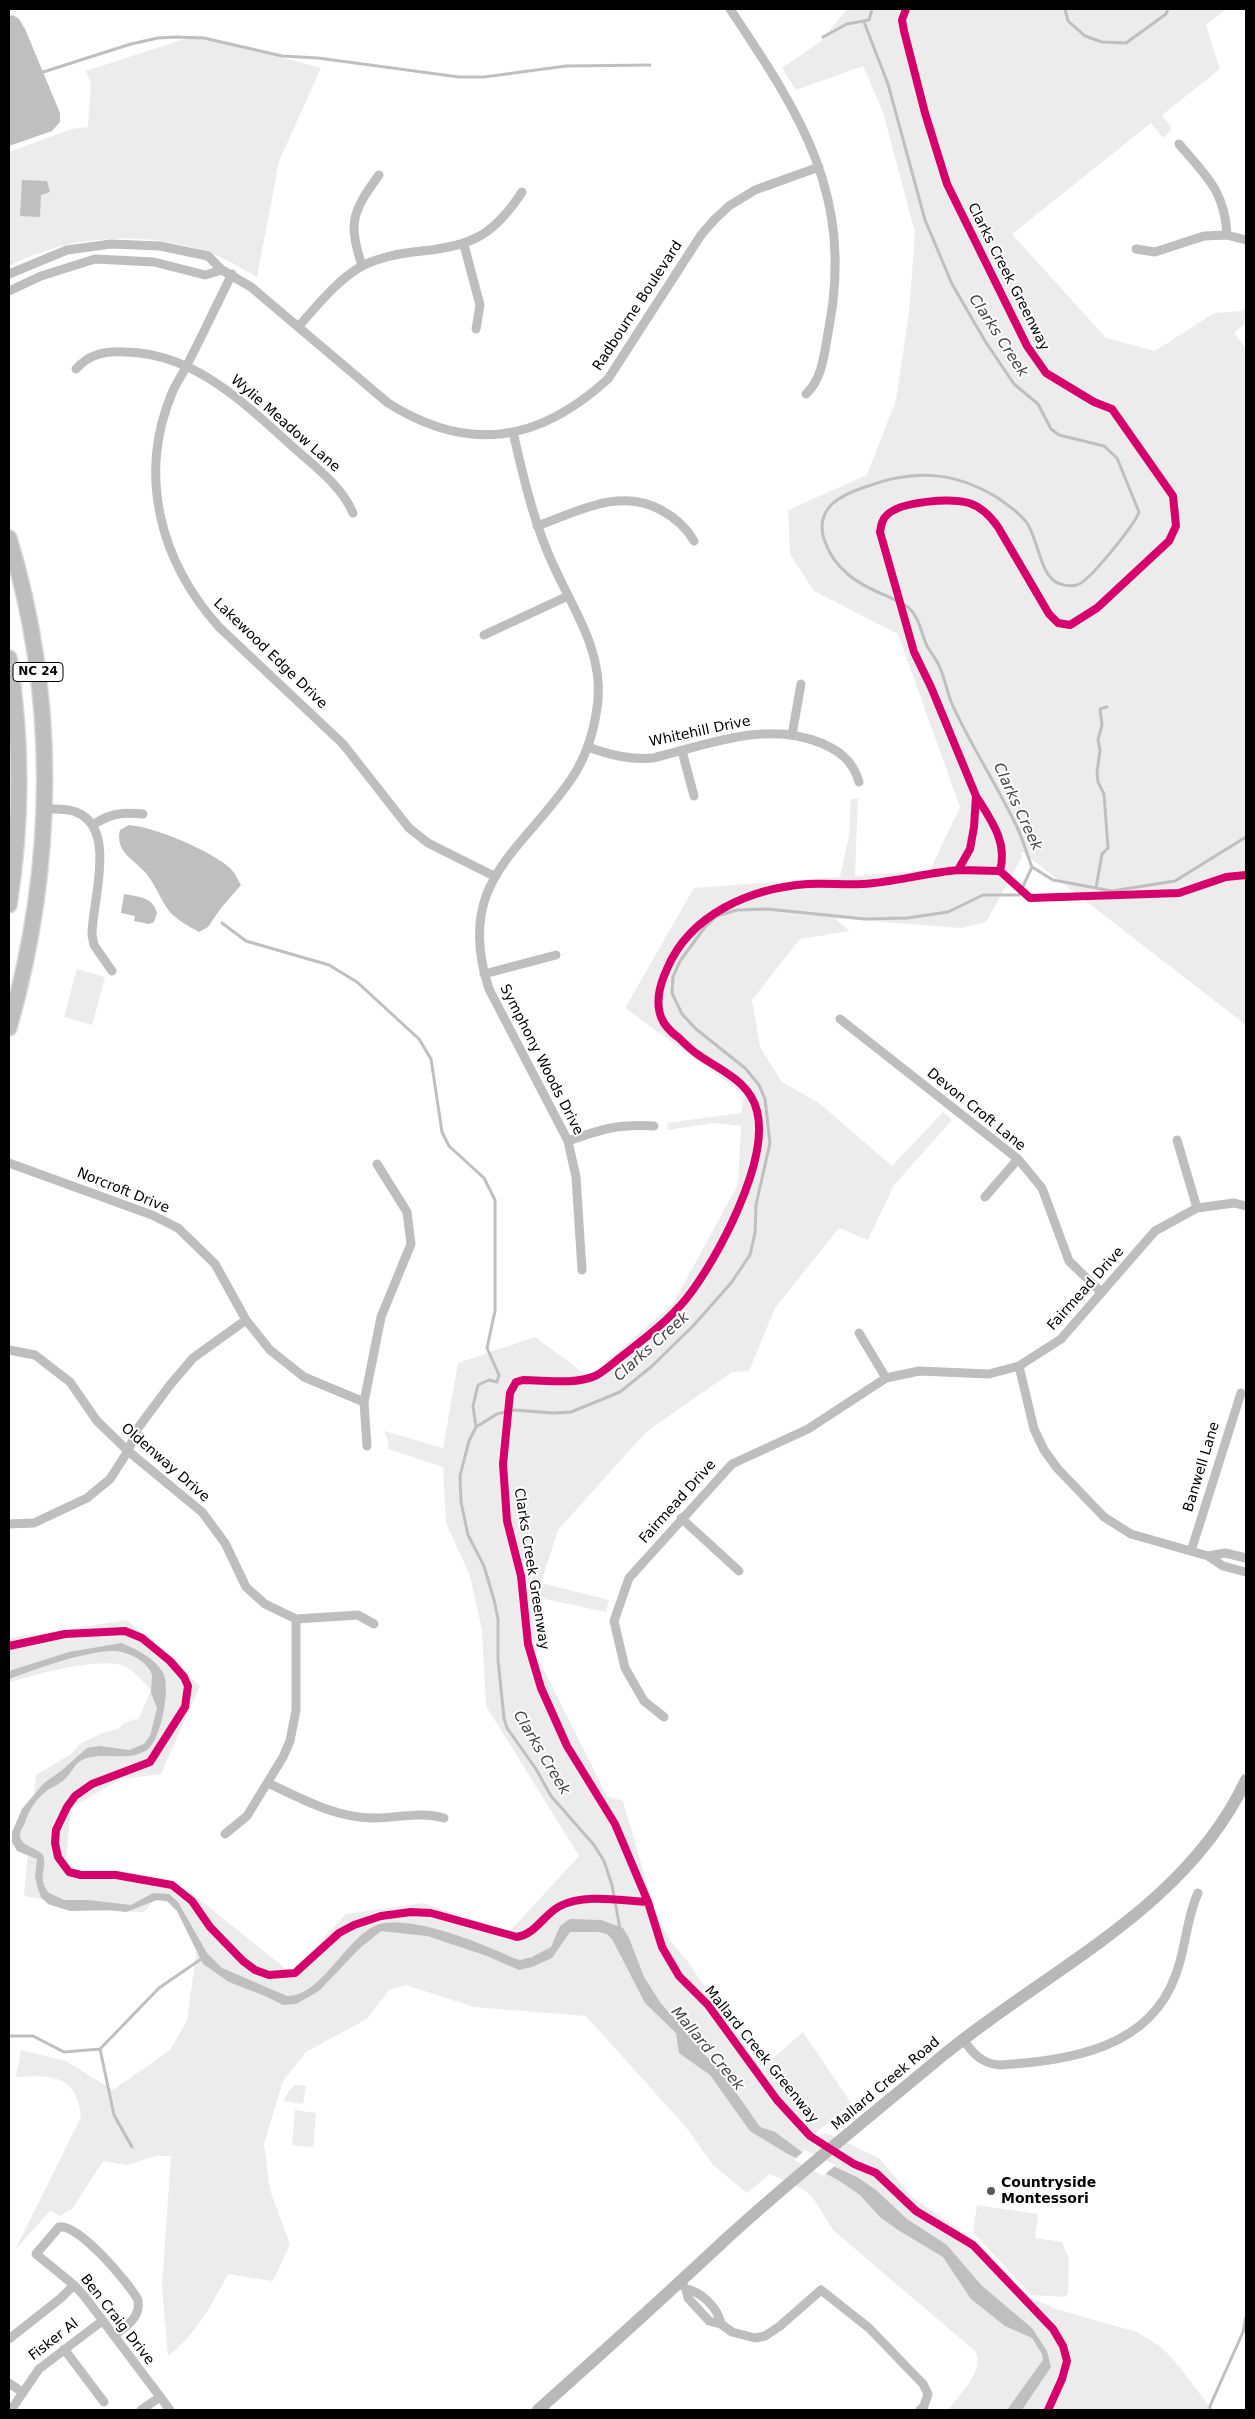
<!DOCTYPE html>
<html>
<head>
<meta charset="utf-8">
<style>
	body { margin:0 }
	#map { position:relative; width:1255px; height:2419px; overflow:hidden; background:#fff; font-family:"DejaVu Sans",sans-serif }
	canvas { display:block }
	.frame { position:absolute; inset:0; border:10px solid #000; pointer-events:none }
</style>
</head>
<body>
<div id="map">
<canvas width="1255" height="2419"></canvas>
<div class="frame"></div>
</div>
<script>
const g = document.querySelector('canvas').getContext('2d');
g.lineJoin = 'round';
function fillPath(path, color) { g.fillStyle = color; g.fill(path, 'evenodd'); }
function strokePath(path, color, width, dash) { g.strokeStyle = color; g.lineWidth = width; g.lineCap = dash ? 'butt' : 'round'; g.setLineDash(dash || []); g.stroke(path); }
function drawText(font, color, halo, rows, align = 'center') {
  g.font = font + ' "DejaVu Sans",sans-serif'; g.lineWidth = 4; g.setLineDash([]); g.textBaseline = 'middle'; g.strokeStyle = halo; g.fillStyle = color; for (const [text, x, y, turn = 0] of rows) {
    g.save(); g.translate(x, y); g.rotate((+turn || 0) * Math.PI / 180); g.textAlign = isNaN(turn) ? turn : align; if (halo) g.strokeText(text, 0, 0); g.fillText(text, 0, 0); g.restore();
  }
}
fillPath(new Path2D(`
	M 847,9 L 1226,9 L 1206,25 L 1220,69 L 1162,115 L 1172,129 L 1163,138 L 1151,123 L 1012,234 L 1106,338 L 1155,351 L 1214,313 L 1242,311 L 1246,307 L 1246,323 L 1234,333 L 1246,349 L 1246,1025 L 1021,851 L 1022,857 L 986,922 L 961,928 L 834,918 L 850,931 L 800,939 L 752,1000 L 760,1047 L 782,1082 L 819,1103 L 892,1166 L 943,1112 L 952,1120 L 894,1185 L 868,1240 L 839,1228 L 775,1308 L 749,1371 L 732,1372 L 646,1432 L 558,1530 L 541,1583 L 609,1600 L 606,1612 L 540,1598 L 536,1654 L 607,1796 L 623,1801 L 656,1915 L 670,1940 L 688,1962 L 761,2069 L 803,2032 L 851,2103 L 809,2139 L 826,2133 L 879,2158 L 912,2197 L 971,2238 L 1029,2297 L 1056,2309 L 1137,2332 L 1161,2347 L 1174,2360 L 1212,2410 L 948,2410 C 959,2395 986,2370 975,2351 L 833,2230 L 813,2198 L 806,2191 L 770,2174 L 747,2193 L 713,2165 L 685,2126 L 586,2016 L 474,2007 L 406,1985 L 389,1990 L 367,2019 L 306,2052 L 283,2081 L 264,2144 L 270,2190 L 290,2244 L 273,2281 L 228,2274 C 212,2305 195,2335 168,2356 L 162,2287 L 171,2156 L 156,2156 L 127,2165 L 103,2161 L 72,2209 L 60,2216 L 50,2211 L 15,2250 L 81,2117 C 77,2074 51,2075 16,2077 L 21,2050 L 66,2061 L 113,2090 L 170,2050 L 187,2021 L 197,1946 L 174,1903 L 154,1900 L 144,1912 L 69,1910 L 41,1899 L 24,1896 L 28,1852 L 15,1836 L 34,1794 L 36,1775 L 71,1754 L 80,1744 L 102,1733 L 118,1729 L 124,1723 L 139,1718 L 151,1690 C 144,1683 135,1671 126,1667 C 106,1655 31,1675 9,1683 L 9,1638 L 127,1620 L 200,1686 L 161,1774 L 121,1779 L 71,1808 L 65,1869 L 190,1892 L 291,1973 L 346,1914 L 423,1903 L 509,1932 L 579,1856 L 486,1706 L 482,1630 L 470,1576 L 446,1523 L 443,1467 L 388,1449 L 388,1440 L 384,1431 L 443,1448 L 458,1363 L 535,1337 L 589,1377 L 673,1304 L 738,1184 L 741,1126 L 713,1123 L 668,1130 L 667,1123 L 741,1113 L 744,1094 L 625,1008 L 694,888 L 840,877 L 849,836 L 851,799 L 858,799 L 855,876 L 930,870 L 960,807 L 898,634 L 814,591 L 790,554 L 788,510 L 867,475 L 896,400 L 909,313 L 915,233 L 883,112 L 863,66 L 796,90 L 782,68 L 820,42 Z
	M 197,35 L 321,68 L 279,161 L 257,277 C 244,270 230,261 216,255 C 150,230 72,233 9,266 L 9,152 L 72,129 L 88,127 L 91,82 L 86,71 Z
	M 77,969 L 105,977 L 92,1025 L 64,1017 Z
	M 295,2085 L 306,2086 L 303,2104 L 283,2101 L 289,2091 Z
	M 295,2110 L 316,2113 L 313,2147 L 292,2145 Z
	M 977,2205 L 1038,2214 L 1035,2238 L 1062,2242 L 1069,2259 L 1068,2293 L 1065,2297 L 1031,2295 L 973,2232 Z`), '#ececec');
fillPath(new Path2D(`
	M 13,15 L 19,19 L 25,29 L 60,113 L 60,122 L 52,131 L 9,146 L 9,16 Z
	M 22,180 L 47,181 L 50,192 L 41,195 L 40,217 L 20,216 Z
	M 129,825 C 155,827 212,851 231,869 C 235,873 238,880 241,885 L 221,908 L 208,927 L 199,932 C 190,927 177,920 170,912 C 160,900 155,882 143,870 C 131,858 115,850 120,830 Z
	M 124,894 C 139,897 153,897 157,913 L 154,922 L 149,924 L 134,921 L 135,916 L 121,913 Z
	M 121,1643 C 135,1648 158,1660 164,1675 C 170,1690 161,1740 147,1750 C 128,1762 106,1752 87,1758 C 75,1761 73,1771 65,1779 C 61,1783 55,1786 49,1789 C 38,1797 29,1809 25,1822 C 24,1827 19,1831 20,1836 C 22,1847 36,1847 43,1855 C 48,1868 36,1877 49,1893 L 64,1900 L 88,1900 L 131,1905 L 153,1893 L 169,1894 L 178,1902 L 207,1953 L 222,1968 L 287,1996 C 324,1997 350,1927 385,1923 C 417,1919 465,1937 495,1950 C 504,1953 511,1958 520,1960 L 532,1957 L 551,1947 L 560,1926 L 570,1919 L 601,1920 L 623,1928 L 629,1938 L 644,1977 L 660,2002 L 670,2014 L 697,2037 L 705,2055 L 719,2068 L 760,2127 L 775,2132 L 802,2152 L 857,2177 L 876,2190 L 907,2219 L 947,2245 L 981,2285 L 1032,2328 L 1047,2351 L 1051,2367 L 1022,2410 L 1007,2410 L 1043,2360 L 1042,2354 L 1032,2338 L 1005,2326 L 971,2299 L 943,2257 L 898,2230 L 880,2217 L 860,2195 L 838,2180 L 786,2153 L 750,2131 L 710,2075 L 679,2053 L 676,2033 L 645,2003 L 612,1939 L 607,1934 L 598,1932 L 570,1932 L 552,1958 L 532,1967 L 519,1970 L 487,1956 L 427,1936 L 381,1931 L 359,1949 L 319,1991 L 296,2004 L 283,2005 L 265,1996 L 229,1982 L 203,1964 L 177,1911 L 167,1901 L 157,1900 L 126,1912 L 109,1910 L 70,1911 L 48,1904 L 41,1897 L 38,1889 L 35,1877 L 37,1859 L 17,1851 L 12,1842 L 12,1832 L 22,1809 L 44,1783 L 61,1771 L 87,1748 L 99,1746 L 129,1750 L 144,1744 L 150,1736 L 157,1708 L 151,1693 L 152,1675 C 148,1661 126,1650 111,1651 C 78,1653 40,1668 9,1679 L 9,1671 L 69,1652 Z`), '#bfbfbf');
fillPath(new Path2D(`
	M 805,2150 L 836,2165 L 823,2176 L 794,2160 Z`), '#fff');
strokePath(new Path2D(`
	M 1065,9 L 1068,21 L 1085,36 L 1102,42 L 1126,43 L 1166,14 L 1168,9
	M 823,37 L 847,24 L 869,20 L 872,9
	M 40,73 L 131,44 L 158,38 L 176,37 L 204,38 L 282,56 L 318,58 L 459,77 L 484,77 L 566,66 L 650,65
	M 1032,867 L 1053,880 L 1112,891 L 1175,881 L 1246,837
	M 1096,888 L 1102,854 L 1108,848 L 1104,794 L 1098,782 L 1097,773 L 1100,750 L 1098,740 L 1102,725 L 1100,709 L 1107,707
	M 222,923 L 246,941 L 329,965 L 357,982 L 419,1039 L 431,1059 L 442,1132 L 449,1146 L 484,1178 L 495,1200 L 495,1311 L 487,1348 L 499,1375 L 497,1382 L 489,1380 L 478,1385 L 473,1406 L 476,1427
	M 620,1929 L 612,1885 L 604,1861 L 594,1845 L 551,1796 L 536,1769 L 507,1728 L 504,1718 L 498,1660 L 498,1619 L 494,1600 L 484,1566 L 468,1535 L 461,1502 L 460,1476 L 469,1441 L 476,1427 L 497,1414 L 514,1410 L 553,1413 L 571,1412 L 620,1392 L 651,1367 L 694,1325 L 731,1283 L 750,1255 L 755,1233 L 756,1205 L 770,1143 L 765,1099 L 759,1085 L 745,1068 L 696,1029 L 682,1014 L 672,993 L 673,977 L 680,961 L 705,927 L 717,916 L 737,910 L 767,909 L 865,919 L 907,918 L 948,912 L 983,895 L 1019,895 L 1032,867 C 1027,854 1023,840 1017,827 C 997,785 971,746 952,704 C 947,692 945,679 940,668 C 937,660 931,653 927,646 C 921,633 920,618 909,608 C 902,602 894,600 887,596 C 859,585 834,570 824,539 C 820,526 822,514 832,504 C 841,496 853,491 865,487 C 914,469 954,471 998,498 C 1008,505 1020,513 1027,523 C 1037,538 1040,569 1053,580 C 1059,585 1070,587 1077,585 C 1089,582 1135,524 1139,512 L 1117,458 L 1104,446 L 1059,435 L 1051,429 L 1038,404 L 1014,384 L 985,341 L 952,284 L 925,220 L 888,84 L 864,22
	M 9,2036 L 33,2036 L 64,2052 L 100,2049 L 159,1988 L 204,1957
	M 100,2049 L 114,2115 L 132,2147
	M 1210,2410 L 1210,2406 L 1243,2332 L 1246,2317`), '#bfbfbf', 3);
const primary = new Path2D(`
	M 9,538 C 58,699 55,867 9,1028
	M 9,658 C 22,739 22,823 9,905`);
strokePath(primary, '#dbdbdb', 18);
strokePath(new Path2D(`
	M 730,9 C 800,114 854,194 829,328 C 824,351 824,377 806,394
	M 1179,144 C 1206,176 1225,191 1227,235
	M 464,245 L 480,305 L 476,329
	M 1136,249 L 1155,252 L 1204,236 L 1227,235 L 1246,240
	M 362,266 C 348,222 352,212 379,175
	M 9,274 L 67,250 L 111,244 L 160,246 L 208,256 L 222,270 L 251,287 L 388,403 C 469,454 539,442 608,379 L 701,235 L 714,220 L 729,206 L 755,190 L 819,167
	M 232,274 C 217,304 203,334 188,363 C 183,374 176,383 172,393 C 137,477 161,562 219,627 L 343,744 L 409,828 L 428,843 L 494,876
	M 9,291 L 41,276 L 95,259 L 154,262 L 205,275 L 222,270
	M 298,327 C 317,306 337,280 362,266 C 380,257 401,253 422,251 C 472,246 494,235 522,192
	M 76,369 C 89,354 105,351 124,352 C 193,352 244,403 292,446 C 314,466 341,485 353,513
	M 513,432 C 522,471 531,511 546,548 C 565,598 603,644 598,700 C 595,728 588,754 572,778 C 521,853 454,882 489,989 L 568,1141 L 576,1177 L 582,1270
	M 537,526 C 577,512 620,487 661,510 C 676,518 686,527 694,541
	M 484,635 L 568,596
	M 792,735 L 801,684
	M 588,747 C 610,755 630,760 653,758 C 707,745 766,720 821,743 C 840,751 853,761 859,782
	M 682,751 L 694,796
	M 45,809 C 55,809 68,808 76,812 C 118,828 92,901 92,935 L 94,945 L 112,971
	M 93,825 C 110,813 123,812 143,814
	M 484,974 L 556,955
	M 840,1019 L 1018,1159 L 1042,1188 L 1069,1261 L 1101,1292
	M 1177,1140 L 1197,1208
	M 568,1141 C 602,1129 617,1124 654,1126
	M 9,1163 L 152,1215 L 178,1228 L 215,1264 L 246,1320 L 270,1350 L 304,1377 L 364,1402
	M 985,1197 L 1018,1159
	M 859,1333 L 886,1378
	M 9,1350 L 35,1355 L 70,1382 L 97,1421 L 128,1451 L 202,1512 L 225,1543 L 246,1587 L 265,1604 L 296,1619 L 358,1615 L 374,1624
	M 1019,1366 L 1034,1429 L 1044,1450 L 1057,1468 L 1104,1517 L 1131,1534 L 1208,1556 L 1223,1566 L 1246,1572
	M 367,1446 L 364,1402 L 381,1317 L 411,1244 L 407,1212 L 377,1164
	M 681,1518 L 739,1571
	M 9,1524 L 34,1523 L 87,1498 L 110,1479 L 128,1451 L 138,1428 L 170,1385 L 193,1358 L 246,1320
	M 1191,1551 L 1241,1393
	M 1208,1556 L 1225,1553 L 1246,1558
	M 664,1717 L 644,1701 L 625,1668 L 614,1621 L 629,1578 L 732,1464 L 808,1429 L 886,1378 L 919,1371 L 989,1374 L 1019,1366 L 1061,1339 L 1155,1231 L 1197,1208 L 1234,1203 L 1246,1206
	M 268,1783 C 302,1799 336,1818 374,1818 C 399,1818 420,1811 444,1818
	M 225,1834 L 247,1816 L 283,1757 L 290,1741 L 296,1710 L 296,1619
	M 963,2039 C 973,2054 982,2064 1001,2065 C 1070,2060 1150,2049 1176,1974 C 1186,1948 1186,1919 1198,1893
	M 681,2283 L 686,2289 L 688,2298 L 709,2321 L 721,2324 L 732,2332 L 755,2338 L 765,2336 L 780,2326 L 821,2290 L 869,2328 L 923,2384 L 928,2394 L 924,2406 L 920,2410
	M 686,2289 C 702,2292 718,2308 721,2324
	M 114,2336 C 126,2326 141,2318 138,2300 C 129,2283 78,2223 59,2227 L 36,2254 L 74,2285 L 85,2297 L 170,2410
	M 9,2339 L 61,2298 L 74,2285
	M 64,2349 L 104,2402
	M 9,2383 L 22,2392
	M 11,2410 L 39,2369 L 102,2321
	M 141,2410 L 160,2397`), '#bebebe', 9);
strokePath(new Path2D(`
	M 538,2410 C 601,2354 664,2297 726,2239 C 795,2176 869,2117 941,2057 C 1047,1969 1185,1910 1246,1780`), '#b8b8b8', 12);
strokePath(primary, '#bebebe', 15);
strokePath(new Path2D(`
	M 976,796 C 991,820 1008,842 1000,871
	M 958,870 L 1000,871 L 1030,898 L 1179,893 L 1226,877 L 1246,875
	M 9,1646 L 65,1634 L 125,1631 L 142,1638 L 170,1661 L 184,1677 L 188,1686 L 185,1707 L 150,1762 L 92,1784 L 75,1796 L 67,1807 L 56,1830 L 55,1843 L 58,1857 L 69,1872 L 81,1875 L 116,1875 L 172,1885 L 192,1901 L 210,1927 L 243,1961 L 255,1970 L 269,1975 L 295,1973 L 339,1933 L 354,1925 L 381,1916 L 411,1912 L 431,1913 L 517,1937 C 536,1934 544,1914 560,1906 C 585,1893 622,1901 648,1902 L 662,1947 L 679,1976 L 708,2005 L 777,2100 L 810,2136 L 854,2164 L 876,2173 L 916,2211 L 973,2245 L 1053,2329 L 1063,2346 L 1067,2361 L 1062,2379 L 1048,2410
	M 648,1902 L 615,1824 L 567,1746 L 541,1688 L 528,1644 L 521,1576 L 507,1521 L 503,1464 L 510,1393 L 516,1382 L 523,1380 C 545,1380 574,1385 595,1376 C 604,1372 613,1363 621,1357 C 644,1339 667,1322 686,1299 C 717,1260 770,1161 757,1111 C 750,1082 722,1071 700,1056 C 692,1051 685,1044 679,1038 C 672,1033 664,1025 661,1017 C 655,1001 660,984 667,969 C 690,914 751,888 808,884 C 826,883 845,885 863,884 C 894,882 926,873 958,870 L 970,849 L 974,827 L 976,796 L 931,687 L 914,652 L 880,532 C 881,526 882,519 887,515 C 901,501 950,498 969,503 C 982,507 991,517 998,527 L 1049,614 L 1058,623 L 1070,625 L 1097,608 L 1169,541 L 1176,526 L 1173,496 L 1112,409 L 1094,402 L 1046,373 L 1027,346 L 947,184 L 925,113 L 904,31 L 902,20 L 906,9`), '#d6006c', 8);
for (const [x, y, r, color] of [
	[991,2191,5,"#595959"]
]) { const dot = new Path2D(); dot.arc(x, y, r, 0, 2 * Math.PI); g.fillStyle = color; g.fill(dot); strokePath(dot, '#fff', 2); }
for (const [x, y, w] of [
	[38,672,50]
]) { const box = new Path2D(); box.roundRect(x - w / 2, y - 9.5, w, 19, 4); g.fillStyle = '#fff'; g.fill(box); strokePath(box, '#000', 1); }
drawText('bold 12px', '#000', null, [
	["NC 24",38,672]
]);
drawText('14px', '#000', '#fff', [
	["Clarks Creek Greenway",1008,277,63],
	["Radbourne Boulevard",638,306,-57],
	["Wylie Meadow Lane",285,424,41],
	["Lakewood Edge Drive",270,654,44],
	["Whitehill Drive",700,732,-12],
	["Symphony Woods Drive",541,1060,63],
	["Devon Croft Lane",976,1110,39],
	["Norcroft Drive",123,1191,22],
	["Fairmead Drive",1086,1289,-48],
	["Oldenway Drive",165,1463,41],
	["Banwell Lane",1202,1467,-73],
	["Fairmead Drive",678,1502,-48],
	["Clarks Creek Greenway",531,1569,81],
	["Mallard Creek Greenway",761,2055,51],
	["Mallard Creek Road",886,2084,-40],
	["Ben Craig Drive",117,2320,52],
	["Fisker Al",54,2340,-38]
]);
drawText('bold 14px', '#000', '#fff', [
	["Countryside",1001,2183],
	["Montessori",1001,2199]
], 'left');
drawText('italic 15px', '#444', '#fff', [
	["Clarks Creek",998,336,57],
	["Clarks Creek",1017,807,65],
	["Clarks Creek",652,1347,-42],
	["Clarks Creek",541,1753,59],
	["Mallard Creek",707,2049,50]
]);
</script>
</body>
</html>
